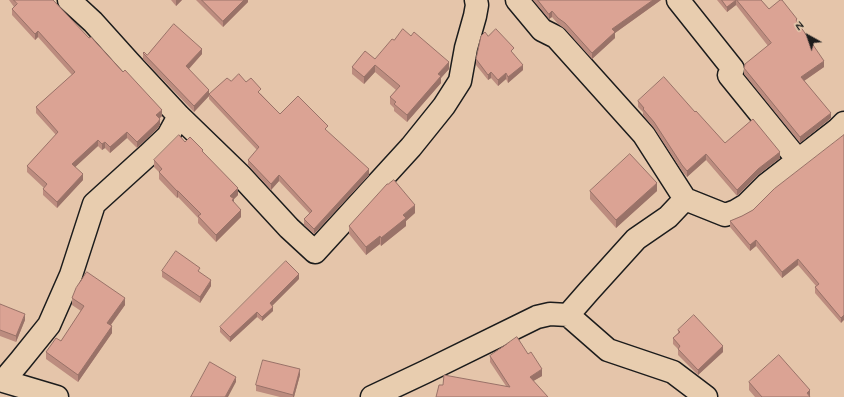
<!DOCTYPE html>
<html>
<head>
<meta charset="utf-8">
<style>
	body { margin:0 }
	#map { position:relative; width:844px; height:397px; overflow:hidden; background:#e5c5aa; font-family:Mynerve,sans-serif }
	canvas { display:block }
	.north { position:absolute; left:788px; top:16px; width:40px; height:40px; -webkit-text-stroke:3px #e8cdaf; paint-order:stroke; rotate:320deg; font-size:11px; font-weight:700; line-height:16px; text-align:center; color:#1c1c1c }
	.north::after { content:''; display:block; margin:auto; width:14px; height:18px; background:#1c1c1c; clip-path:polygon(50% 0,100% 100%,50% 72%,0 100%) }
</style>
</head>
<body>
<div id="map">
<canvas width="844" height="397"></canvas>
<div class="north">N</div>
</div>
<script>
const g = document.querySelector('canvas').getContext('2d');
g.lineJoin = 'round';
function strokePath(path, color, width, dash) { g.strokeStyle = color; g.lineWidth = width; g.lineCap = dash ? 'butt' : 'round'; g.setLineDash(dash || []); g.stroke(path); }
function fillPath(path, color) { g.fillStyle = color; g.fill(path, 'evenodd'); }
const minor = new Path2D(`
	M 69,0 L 93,22 L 129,62 L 179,116 L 241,176 L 289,228 L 315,252 L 411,147 L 444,106 L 460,81 L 466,48 L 475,16 L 477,5 L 476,0
	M 517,0 L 542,30 L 556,37 L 644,135 L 685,199
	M 678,0 L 733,69 L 729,75 L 798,160
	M 568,315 L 589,291 L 636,239 L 668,217 L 685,199 L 725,215 L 736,211 L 746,205 L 766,185 L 837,130 L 844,123
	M 0,380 L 57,397
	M 4,380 L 20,361 L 49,325 L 71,275 L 94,204 L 148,155 L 168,136 L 179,116
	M 372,397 L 425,372 L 537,317 L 550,314 L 568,315 L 608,350 L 673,372 L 706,397`);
strokePath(minor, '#1c1c1c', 25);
strokePath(minor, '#e8cdaf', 22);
fillPath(new Path2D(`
	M 9,0 L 53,0 L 162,116 L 160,118 L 160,125 L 158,128 L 137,148 L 127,138 L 110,153 L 105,148 L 102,150 L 98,146 L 75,167 L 83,180 L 57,208 L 43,195 L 43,189 L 44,188 L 27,172 L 27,166 L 56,135 L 36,113 L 36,107 L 72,75 L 38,37 L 35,40 L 12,15 L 12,9 L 14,7 Z
	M 171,0 L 182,0 L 176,6 Z
	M 196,0 L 248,0 L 248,2 L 223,27 Z
	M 533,0 L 661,0 L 615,33 L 615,38 L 592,59 L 565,29 L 558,24 L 552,17 L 549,19 Z
	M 717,0 L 761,0 L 769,9 L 797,22 L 824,67 L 804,81 L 831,118 L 800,143 L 744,74 L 744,68 L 768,46 L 736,5 L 727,12 Z
	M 488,36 L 514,54 L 523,70 L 508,83 L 506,79 L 498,86 L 491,78 L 488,80 L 476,65 L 476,59 Z
	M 143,53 L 147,55 L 202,54 L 189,69 L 209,96 L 194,112 L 143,59 Z
	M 375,59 L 449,69 L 441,78 L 441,83 L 407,122 L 394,111 L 394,108 L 390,104 L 390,97 L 396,90 L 375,72 L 364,84 L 352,74 L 352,67 Z
	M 231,81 L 246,82 L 261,94 L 280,114 L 328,132 L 369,175 L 314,234 L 304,225 L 304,219 L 310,214 L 279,181 L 271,190 L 248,165 L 248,160 L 257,150 L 209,99 L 209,94 Z
	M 638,101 L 695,112 L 725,143 L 780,158 L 758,175 L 737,196 L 706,160 L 687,177 L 682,171 L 654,128 L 643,115 L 643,112 L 638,107 Z
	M 844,135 L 841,323 L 815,293 L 815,287 L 816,286 L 798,265 L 782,278 L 756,246 L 750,251 L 730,227 L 730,221 L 742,216 L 753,210 Z
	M 185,142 L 203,153 L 238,195 L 234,199 L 234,202 L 241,217 L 216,242 L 198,223 L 198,218 L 178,197 L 177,198 L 159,179 L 159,172 L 154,167 L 154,160 Z
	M 590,191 L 657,191 L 616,228 L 590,199 Z
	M 415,213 L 406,221 L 406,226 L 381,246 L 380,244 L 366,255 L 349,234 L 349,226 Z
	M 162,271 L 211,286 L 200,303 L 162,277 Z
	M 299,279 L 272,306 L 273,311 L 262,321 L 257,317 L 230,342 L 220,332 L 220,327 Z
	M 72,298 L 125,305 L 111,325 L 112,333 L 78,382 L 46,359 L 46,352 L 61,341 L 81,311 L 72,305 Z
	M 0,304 L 25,320 L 16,342 L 0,336 Z
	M 678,330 L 723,352 L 698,375 L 678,355 L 678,349 L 673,344 L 673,338 L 678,333 Z
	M 490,356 L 542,376 L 533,381 L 548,397 L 443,385 L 506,386 L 490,362 Z
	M 300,375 L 294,397 L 280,397 L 256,391 L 256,385 Z
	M 749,382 L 810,397 L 755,397 L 749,390 Z`), '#bc8c7f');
fillPath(new Path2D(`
	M 176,0 L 182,0 L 176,6 Z
	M 244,0 L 248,0 L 248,2 L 223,27 L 223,21 Z
	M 653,0 L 661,0 L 615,33 L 615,38 L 592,59 L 592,53 L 612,29 Z
	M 736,0 L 736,5 L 727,12 L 727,7 Z
	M 552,11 L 552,17 L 549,19 L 549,14 Z
	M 38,31 L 38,37 L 35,40 L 35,34 Z
	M 202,49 L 202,54 L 186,72 L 186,66 Z
	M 824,61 L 824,67 L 801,83 L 801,77 Z
	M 449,62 L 449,69 L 441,78 L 441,83 L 407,122 L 407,115 L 438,74 Z
	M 375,65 L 375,72 L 364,84 L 364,77 Z
	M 523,65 L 523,70 L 508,83 L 508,77 Z
	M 491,72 L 491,78 L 488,80 L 488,75 Z
	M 506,73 L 506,79 L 498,86 L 498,80 Z
	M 209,90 L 209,96 L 194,112 L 194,106 Z
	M 162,110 L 162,116 L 156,121 L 156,115 Z
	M 831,113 L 831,118 L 800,143 L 800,137 Z
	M 160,119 L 160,125 L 158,128 L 137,148 L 137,142 Z
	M 127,132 L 127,138 L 110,153 L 110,147 Z
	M 98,140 L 98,146 L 72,170 L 72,164 Z
	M 105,142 L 105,148 L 102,150 L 102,144 Z
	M 780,152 L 780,158 L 758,175 L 737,196 L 737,190 L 758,169 Z
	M 706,154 L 706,160 L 687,177 L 687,171 Z
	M 369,169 L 369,175 L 314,234 L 314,229 Z
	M 83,174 L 83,180 L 57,208 L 57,202 Z
	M 279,175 L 279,181 L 271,190 L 271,184 Z
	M 657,183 L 657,191 L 616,228 L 616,220 Z
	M 238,188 L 238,195 L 233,200 L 234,199 L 234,206 L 230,196 Z
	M 177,191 L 178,191 L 178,197 L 177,198 Z
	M 415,205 L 415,213 L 406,221 L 406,226 L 381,246 L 381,238 L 403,215 Z
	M 241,210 L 241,217 L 216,242 L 216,235 Z
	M 380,236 L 380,244 L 366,255 L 366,247 Z
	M 756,240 L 756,246 L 750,251 L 750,245 Z
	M 798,259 L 798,265 L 782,278 L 782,272 Z
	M 299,274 L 299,279 L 270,308 L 270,303 Z
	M 211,280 L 211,286 L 200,303 L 200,297 Z
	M 125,298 L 125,305 L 107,330 L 107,323 Z
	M 273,307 L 273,311 L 262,321 L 262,317 Z
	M 257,312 L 257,317 L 230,342 L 230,337 Z
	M 25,314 L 25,320 L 16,342 L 16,336 Z
	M 844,315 L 844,320 L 841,323 L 841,318 Z
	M 112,326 L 112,333 L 78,382 L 78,375 Z
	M 723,346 L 723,352 L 698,375 L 698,370 Z
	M 300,369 L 300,375 L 294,397 L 293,397 L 293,395 Z
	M 542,369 L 542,376 L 530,383 L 530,377 Z
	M 236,377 L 236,382 L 228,397 L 225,397 Z
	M 810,390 L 810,397 L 807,393 Z`), '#997268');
const building = new Path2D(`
	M 14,0 L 53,0 L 89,38 L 91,37 L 123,72 L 125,70 L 162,110 L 156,115 L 160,119 L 158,122 L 137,142 L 127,132 L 110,147 L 105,142 L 102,144 L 98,140 L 72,164 L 83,174 L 57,202 L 43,189 L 47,184 L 27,166 L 58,132 L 36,107 L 75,72 L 38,31 L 35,34 L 12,9 L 17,4 Z
	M 202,0 L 244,0 L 223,21 Z
	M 538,0 L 653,0 L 612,29 L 615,32 L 592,53 L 565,23 L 558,18 L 552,11 L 549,14 Z
	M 722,0 L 736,0 L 727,7 Z
	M 737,0 L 761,0 L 769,9 L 780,0 L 782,0 L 797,19 L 796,20 L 824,61 L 801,77 L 831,113 L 800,137 L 744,68 L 745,64 L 771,43 Z
	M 174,24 L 202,49 L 186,66 L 209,90 L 194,106 L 143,53 L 144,52 L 147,55 Z
	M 403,29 L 411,36 L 414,32 L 449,62 L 438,74 L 441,76 L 407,115 L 394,104 L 396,102 L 390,97 L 400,86 L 375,65 L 364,77 L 352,67 L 365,51 L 375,59 L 392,39 L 394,40 Z
	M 496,29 L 514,48 L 511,51 L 523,65 L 508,77 L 506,73 L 498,80 L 491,72 L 488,75 L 476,59 L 481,36 L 485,32 L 488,36 Z
	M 239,74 L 246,82 L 251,78 L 261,89 L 258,92 L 280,114 L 298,96 L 328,126 L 325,129 L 369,169 L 314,229 L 304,219 L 312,211 L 279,175 L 271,184 L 248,160 L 259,147 L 209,94 L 227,78 L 231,81 Z
	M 664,77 L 695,112 L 696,111 L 725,143 L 753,119 L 780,152 L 758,169 L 737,190 L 706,154 L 687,171 L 682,165 L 654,122 L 643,109 L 644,108 L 638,101 Z
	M 179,135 L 185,142 L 190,137 L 203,150 L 202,151 L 238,188 L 230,196 L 234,199 L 232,200 L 241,210 L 216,235 L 198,216 L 201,214 L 178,191 L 177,191 L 159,172 L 162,169 L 154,160 Z
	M 844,135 L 844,315 L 841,318 L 815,287 L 819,284 L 798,259 L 782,272 L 756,240 L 750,245 L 730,221 L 742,216 L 753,210 L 774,189 Z
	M 630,154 L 657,183 L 616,220 L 590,191 Z
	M 394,180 L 415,205 L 403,215 L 406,218 L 381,238 L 380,236 L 366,247 L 349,226 L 387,184 L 388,184 Z
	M 176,251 L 200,268 L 198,271 L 211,280 L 200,297 L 162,271 Z
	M 286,261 L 299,274 L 270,303 L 273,307 L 262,317 L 257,312 L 230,337 L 220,327 Z
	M 87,272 L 125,298 L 107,323 L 112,326 L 78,375 L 46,352 L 56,338 L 61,341 L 84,306 L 72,298 L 76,288 Z
	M 0,304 L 25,314 L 16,336 L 0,330 Z
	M 694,315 L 723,346 L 698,370 L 678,349 L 680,346 L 673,338 L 680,332 L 678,330 Z
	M 517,337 L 528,354 L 531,352 L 542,369 L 530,377 L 548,397 L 436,397 L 439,385 L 443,385 L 444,375 L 510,387 L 490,356 Z
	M 779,355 L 810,390 L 807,393 L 810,397 L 762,397 L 749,382 Z
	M 263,360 L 300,369 L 293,395 L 256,385 Z
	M 210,362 L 236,377 L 225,397 L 191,397 Z`);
fillPath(building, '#dba394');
strokePath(building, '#997268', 1);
</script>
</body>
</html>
